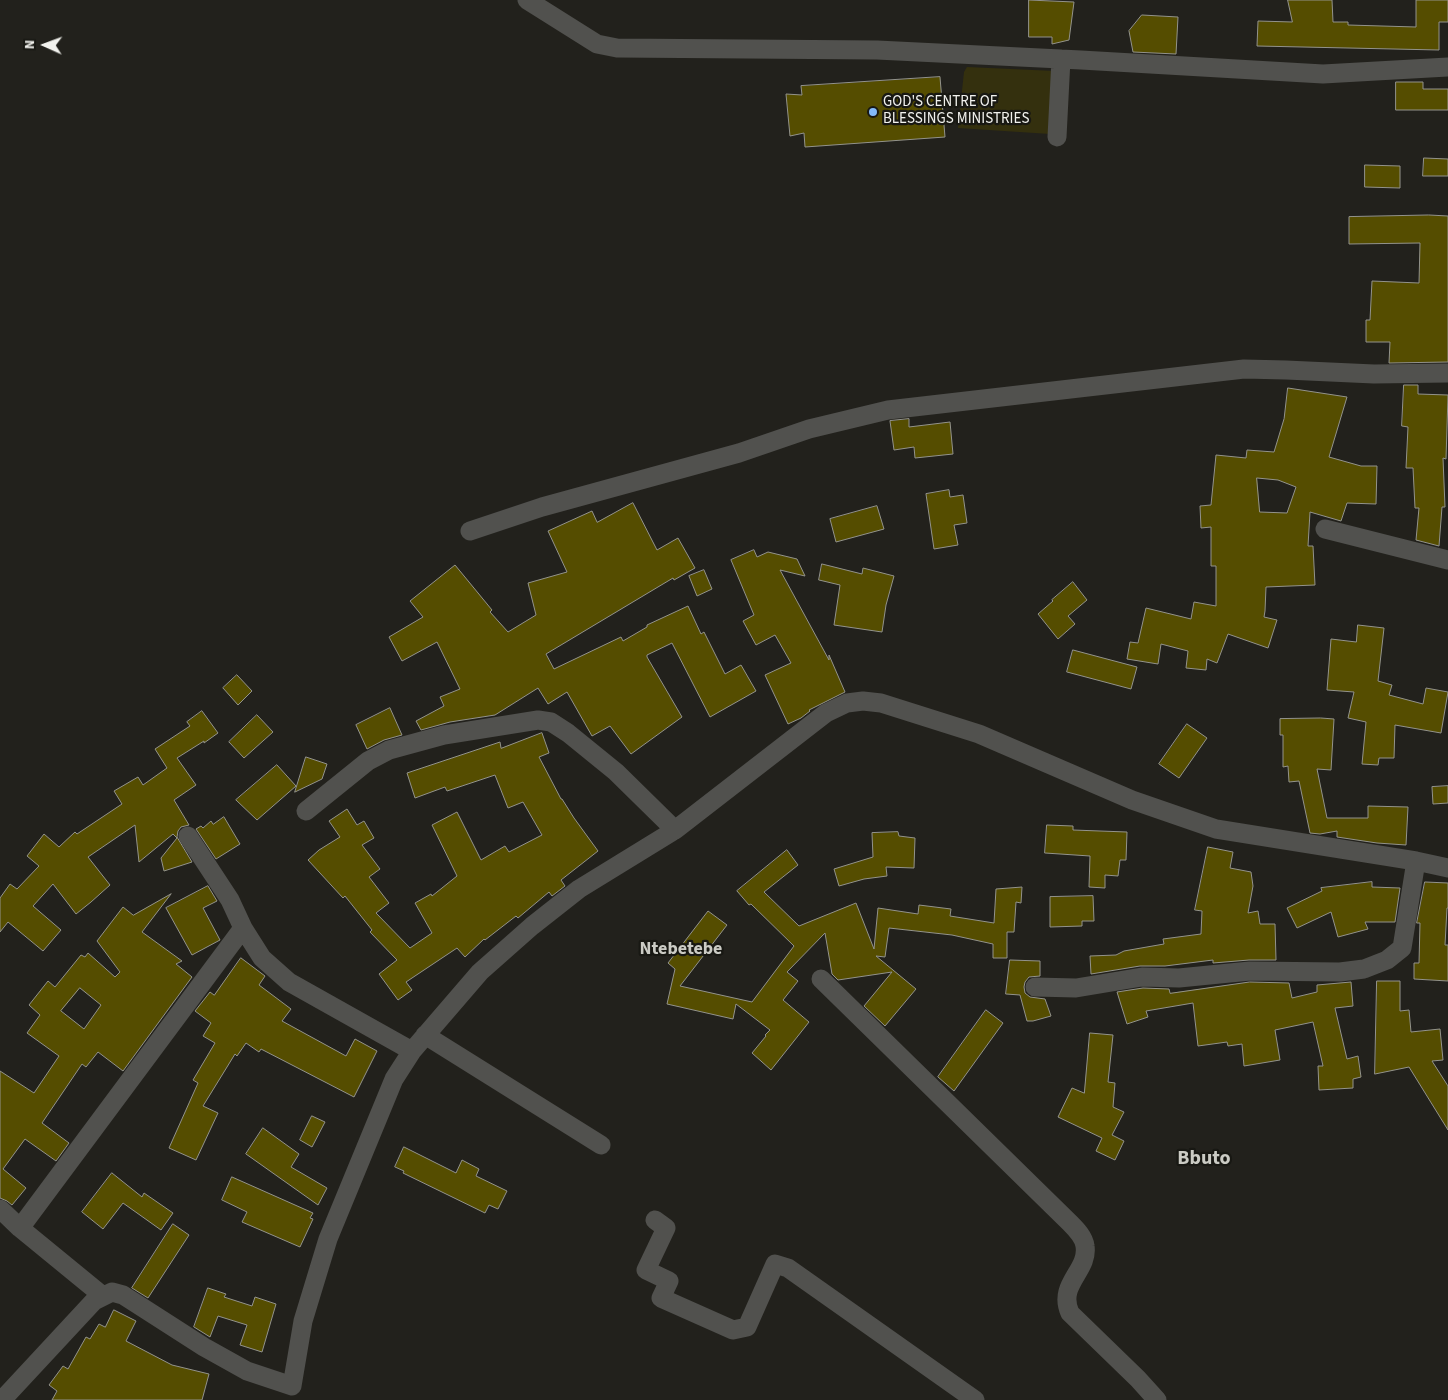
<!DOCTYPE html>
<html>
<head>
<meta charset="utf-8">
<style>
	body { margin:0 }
	#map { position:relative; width:1448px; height:1400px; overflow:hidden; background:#22211c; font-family:"Source Sans 3",sans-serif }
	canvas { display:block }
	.north { position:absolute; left:20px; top:20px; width:50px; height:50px; -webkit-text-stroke:4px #181813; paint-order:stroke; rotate:272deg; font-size:14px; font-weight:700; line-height:20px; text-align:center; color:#f2f2ee }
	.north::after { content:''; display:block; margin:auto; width:18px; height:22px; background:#f2f2ee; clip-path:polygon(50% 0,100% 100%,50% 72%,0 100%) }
</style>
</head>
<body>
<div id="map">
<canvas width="1448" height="1400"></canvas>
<div class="north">N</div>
</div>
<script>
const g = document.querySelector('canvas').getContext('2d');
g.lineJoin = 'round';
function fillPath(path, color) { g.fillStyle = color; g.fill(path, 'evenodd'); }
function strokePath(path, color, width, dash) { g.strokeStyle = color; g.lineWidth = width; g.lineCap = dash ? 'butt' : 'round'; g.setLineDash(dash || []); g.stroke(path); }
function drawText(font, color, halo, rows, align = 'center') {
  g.font = font + ' "Source Sans 3",sans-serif'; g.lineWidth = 4.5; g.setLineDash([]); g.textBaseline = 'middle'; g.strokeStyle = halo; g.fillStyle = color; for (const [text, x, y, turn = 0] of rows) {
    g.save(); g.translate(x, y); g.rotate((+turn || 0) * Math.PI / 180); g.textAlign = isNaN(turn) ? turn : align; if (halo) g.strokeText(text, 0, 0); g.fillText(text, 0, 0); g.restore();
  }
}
fillPath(new Path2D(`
	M 967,67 L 1055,71 L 1050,134 L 958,128 L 964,72 Z`), '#34300e');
const building = new Path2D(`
	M 1029,0 L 1074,2 L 1069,40 L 1052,44 L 1052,37 L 1029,37 Z
	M 1288,0 L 1332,0 L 1333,22 L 1348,22 L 1348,25 L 1416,27 L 1416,0 L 1448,0 L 1448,22 L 1439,22 L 1439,50 L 1257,46 L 1258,21 L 1292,22 Z
	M 1142,15 L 1178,17 L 1176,54 L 1133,52 L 1129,31 Z
	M 940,77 L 945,137 L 805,147 L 804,133 L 790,136 L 786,94 L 802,95 L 801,86 Z
	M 1396,82 L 1423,82 L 1423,89 L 1448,89 L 1448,110 L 1396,110 Z
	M 1424,158 L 1448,159 L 1448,176 L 1423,176 Z
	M 1365,165 L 1400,166 L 1400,188 L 1365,187 Z
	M 1429,215 L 1448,216 L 1448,362 L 1389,363 L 1390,342 L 1366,342 L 1366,320 L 1370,320 L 1372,281 L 1419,283 L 1420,243 L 1349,244 L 1349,217 Z
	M 1404,385 L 1418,385 L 1418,394 L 1448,395 L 1446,459 L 1443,458 L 1445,507 L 1442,507 L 1439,546 L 1416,540 L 1419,508 L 1415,508 L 1413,468 L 1406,468 L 1408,427 L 1402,426 Z
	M 1288,388 L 1347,397 L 1329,457 L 1361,466 L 1377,466 L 1376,504 L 1347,503 L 1341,521 L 1310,512 L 1308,546 L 1313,546 L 1315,585 L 1266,587 L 1265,611 L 1264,617 L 1277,620 L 1268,648 L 1228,634 L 1217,663 L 1207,659 L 1206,670 L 1186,668 L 1188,651 L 1161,644 L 1158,664 L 1127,659 L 1130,642 L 1138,643 L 1146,608 L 1191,619 L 1194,602 L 1216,606 L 1216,566 L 1211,566 L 1211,527 L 1201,528 L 1200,506 L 1211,505 L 1216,455 L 1246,458 L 1247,450 L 1274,452 L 1284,419 ZM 1257,478 L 1278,480 L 1296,487 L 1287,513 L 1260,512 Z
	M 909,419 L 909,427 L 950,422 L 953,454 L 915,458 L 914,447 L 894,450 L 890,421 Z
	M 949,490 L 950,497 L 963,495 L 967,523 L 954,525 L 958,545 L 934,549 L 926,494 Z
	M 633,503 L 657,550 L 678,538 L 695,568 L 674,580 L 673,578 L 546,654 L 554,669 L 621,637 L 623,641 L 647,627 L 647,625 L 688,606 L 701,634 L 704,632 L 725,674 L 741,665 L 756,691 L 710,717 L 672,643 L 647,655 L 647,657 L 682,717 L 631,754 L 610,726 L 592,736 L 567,692 L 548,704 L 538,688 L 495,715 L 450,722 L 421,730 L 416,721 L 444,706 L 440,697 L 460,689 L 437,642 L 402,661 L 389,637 L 423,617 L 410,601 L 455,565 L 492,610 L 490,612 L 508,632 L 536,615 L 528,583 L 567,572 L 548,531 L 592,511 L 597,522 Z
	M 877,506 L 884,529 L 836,542 L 830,519 Z
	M 754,550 L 757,557 L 768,552 L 797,559 L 805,576 L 780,570 L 829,660 L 829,655 L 845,692 L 809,710 L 810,711 L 801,718 L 788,724 L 765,675 L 791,663 L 775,635 L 756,645 L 743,621 L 754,615 L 731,560 Z
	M 822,564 L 862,574 L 863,568 L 894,576 L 886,605 L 882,632 L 834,625 L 840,585 L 819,580 Z
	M 704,570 L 712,589 L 697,596 L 689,576 Z
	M 1073,582 L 1087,600 L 1068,616 L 1075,624 L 1058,639 L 1038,614 L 1053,601 L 1052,600 Z
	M 1358,625 L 1384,628 L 1378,681 L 1392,685 L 1389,695 L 1423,704 L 1426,688 L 1448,692 L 1441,733 L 1395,725 L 1394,758 L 1379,758 L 1378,765 L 1362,764 L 1366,722 L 1348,718 L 1354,692 L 1327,690 L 1331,639 L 1356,642 Z
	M 1073,650 L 1137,667 L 1131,689 L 1067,672 Z
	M 237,675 L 252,691 L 238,705 L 223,688 Z
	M 390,708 L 402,735 L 384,740 L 367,749 L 356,725 Z
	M 202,711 L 218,733 L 204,743 L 204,741 L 177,758 L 196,785 L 174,800 L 189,825 L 181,827 L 178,831 L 177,837 L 192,862 L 164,871 L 161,858 L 177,838 L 173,834 L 139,862 L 135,825 L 88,857 L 110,885 L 91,902 L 76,914 L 53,884 L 33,906 L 61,930 L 43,951 L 8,922 L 0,932 L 0,898 L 10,884 L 17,889 L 39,866 L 27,856 L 44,834 L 59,847 L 75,832 L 77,834 L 122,804 L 114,791 L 138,777 L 143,785 L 167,768 L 155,749 L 190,726 L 187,722 Z
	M 257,715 L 273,732 L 244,758 L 229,742 Z
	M 1321,718 L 1334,719 L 1331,770 L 1317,769 L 1327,818 L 1368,818 L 1368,806 L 1408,807 L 1406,845 L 1377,843 L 1337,837 L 1337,831 L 1320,834 L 1310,833 L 1299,781 L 1289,782 L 1288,766 L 1283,767 L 1283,735 L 1280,735 L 1280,719 Z
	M 1187,724 L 1207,738 L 1179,778 L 1159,764 Z
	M 542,733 L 549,753 L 539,757 L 561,799 L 562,799 L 574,818 L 598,851 L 561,880 L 565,886 L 552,896 L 549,892 L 518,918 L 516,916 L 485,940 L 484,939 L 465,957 L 457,948 L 406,982 L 412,990 L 398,1000 L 379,974 L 397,960 L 370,932 L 372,930 L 345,896 L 343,898 L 308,860 L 319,850 L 340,837 L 329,821 L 347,809 L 357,825 L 364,821 L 374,838 L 362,845 L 380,869 L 369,877 L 389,903 L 376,913 L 410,948 L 432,933 L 415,903 L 431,894 L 432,896 L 457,876 L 432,825 L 457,812 L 481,860 L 505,846 L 509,852 L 542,835 L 523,802 L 508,808 L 495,775 L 447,791 L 445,787 L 415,798 L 407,773 L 500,742 L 501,748 Z
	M 306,757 L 327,764 L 322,779 L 295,792 Z
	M 277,765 L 296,786 L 257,820 L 236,800 Z
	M 1448,786 L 1448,803 L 1433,804 L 1432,787 Z
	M 224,817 L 240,844 L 216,859 L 196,829 L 201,826 L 203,828 L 211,821 L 213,824 Z
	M 1047,825 L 1073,826 L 1073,830 L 1127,832 L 1126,860 L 1120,860 L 1118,876 L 1105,875 L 1105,888 L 1089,887 L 1090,856 L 1045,853 Z
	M 898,832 L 899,836 L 915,838 L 914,868 L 886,867 L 887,876 L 864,879 L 839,886 L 834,869 L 873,857 L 872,833 Z
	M 1208,847 L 1233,852 L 1230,868 L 1251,872 L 1253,886 L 1248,913 L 1258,911 L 1260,924 L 1275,924 L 1276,960 L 1249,960 L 1213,963 L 1213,960 L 1165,966 L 1140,966 L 1091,974 L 1090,956 L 1116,955 L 1124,951 L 1164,944 L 1163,939 L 1201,934 L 1202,911 L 1195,910 Z
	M 787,850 L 798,865 L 764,892 L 799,926 L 856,903 L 874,949 L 878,908 L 918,914 L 919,905 L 951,909 L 950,916 L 994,923 L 996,889 L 1022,887 L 1021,903 L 1016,902 L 1014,932 L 1007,932 L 1007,958 L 993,958 L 993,944 L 952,935 L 889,928 L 885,957 L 876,956 L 916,989 L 885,1026 L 864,1006 L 892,972 L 838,980 L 832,974 L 825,933 L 787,972 L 798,981 L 783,1000 L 809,1022 L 771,1070 L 752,1053 L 766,1036 L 765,1035 L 770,1030 L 736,1004 L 733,1019 L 667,1004 L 675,969 L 668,963 L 708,911 L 727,925 L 680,986 L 752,1002 L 794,946 L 751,904 L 749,905 L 737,891 Z
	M 1372,882 L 1372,887 L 1400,888 L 1395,922 L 1365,922 L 1368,929 L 1338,937 L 1331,912 L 1297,928 L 1287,908 L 1322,891 L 1321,888 Z
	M 1425,882 L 1448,883 L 1448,908 L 1447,908 L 1445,945 L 1448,945 L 1448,981 L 1414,979 L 1414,963 L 1419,963 L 1420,923 L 1417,923 Z
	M 208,886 L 217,901 L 203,908 L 220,940 L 192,955 L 166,908 Z
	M 171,894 L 142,932 L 182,961 L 176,964 L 192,977 L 123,1071 L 98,1052 L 86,1067 L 82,1064 L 42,1123 L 69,1143 L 56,1161 L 25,1139 L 3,1169 L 26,1188 L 12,1205 L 7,1201 L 0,1198 L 0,1071 L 34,1093 L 59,1056 L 27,1033 L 40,1015 L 29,1005 L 48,981 L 55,987 L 81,955 L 85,957 L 88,953 L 115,977 L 120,972 L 97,941 L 123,907 L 133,915 ZM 80,988 L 101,1005 L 84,1029 L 61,1011 Z
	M 1093,896 L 1094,921 L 1082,921 L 1082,926 L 1050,927 L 1050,897 Z
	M 241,958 L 265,976 L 259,985 L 291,1009 L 282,1021 L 346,1056 L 355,1039 L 377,1051 L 354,1097 L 261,1049 L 259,1052 L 246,1043 L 237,1056 L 235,1054 L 203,1106 L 218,1113 L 196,1160 L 169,1148 L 198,1083 L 193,1080 L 215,1043 L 203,1036 L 211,1023 L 195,1011 L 210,992 L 214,995 Z
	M 1010,960 L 1040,961 L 1040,976 L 1029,977 L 1025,982 L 1024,987 L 1025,993 L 1030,997 L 1045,999 L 1051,1016 L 1033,1021 L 1027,1021 L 1020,995 L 1006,994 Z
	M 1377,981 L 1400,981 L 1400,1011 L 1409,1010 L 1411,1032 L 1440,1029 L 1443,1060 L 1432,1061 L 1448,1086 L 1448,1130 L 1409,1067 L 1375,1074 Z
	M 1250,982 L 1289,983 L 1292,998 L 1317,992 L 1317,985 L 1351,982 L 1353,1006 L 1335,1008 L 1347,1059 L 1358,1056 L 1361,1077 L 1353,1079 L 1353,1088 L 1319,1090 L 1318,1066 L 1323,1066 L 1313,1022 L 1275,1030 L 1280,1060 L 1244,1066 L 1242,1044 L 1228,1046 L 1227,1042 L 1198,1046 L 1193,1003 L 1146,1011 L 1148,1017 L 1127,1024 L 1117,992 L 1143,988 L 1169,989 L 1170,993 Z
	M 986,1010 L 1003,1023 L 954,1091 L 938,1077 Z
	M 1090,1033 L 1113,1035 L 1108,1082 L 1115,1083 L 1113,1107 L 1124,1112 L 1112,1135 L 1124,1141 L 1115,1160 L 1096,1151 L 1102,1138 L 1058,1117 L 1072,1088 L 1084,1093 Z
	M 312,1116 L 325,1122 L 312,1147 L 300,1140 Z
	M 263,1128 L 299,1154 L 291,1167 L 327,1188 L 318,1205 L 246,1154 Z
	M 404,1147 L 456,1173 L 462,1160 L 479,1169 L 476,1176 L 507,1191 L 498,1209 L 489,1205 L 485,1213 L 403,1173 L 404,1171 L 395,1167 Z
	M 112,1173 L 142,1197 L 144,1193 L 173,1213 L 161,1230 L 123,1203 L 103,1229 L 82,1212 Z
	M 232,1177 L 313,1213 L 310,1218 L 313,1219 L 300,1247 L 242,1222 L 247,1212 L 222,1200 Z
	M 173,1224 L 189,1235 L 148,1298 L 132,1288 Z
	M 208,1288 L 226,1294 L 224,1297 L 252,1306 L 255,1297 L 276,1304 L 262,1352 L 240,1345 L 247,1325 L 218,1316 L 210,1337 L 194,1327 Z
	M 114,1310 L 136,1321 L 126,1341 L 172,1365 L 209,1374 L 202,1400 L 52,1400 L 57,1391 L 49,1385 L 63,1366 L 68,1369 L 86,1337 L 90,1339 L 99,1324 L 105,1327 Z`);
fillPath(building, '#554d00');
strokePath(building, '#93938c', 1);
strokePath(new Path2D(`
	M 527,0 L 597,44 L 617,48 L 877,50 L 1081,60 L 1323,74 L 1448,67
	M 1057,137 L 1061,59
	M 1325,529 L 1448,560
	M 470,531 L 542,507 L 739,453 L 809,429 L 888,410 L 1244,369 L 1286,370 L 1374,374 L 1448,373
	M 306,811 L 368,761 L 389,750 L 444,735 L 538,720 L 551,722 L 568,733 L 616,772 L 675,830
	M 188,836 L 230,900 L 243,928 L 262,958 L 289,982 L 412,1051
	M 821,979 L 1070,1223 C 1076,1229 1084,1237 1085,1246 C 1089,1271 1057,1284 1070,1313 L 1138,1379 L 1157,1400
	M 1035,987 L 1076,988 L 1142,977 L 1179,978 L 1250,971 L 1340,972 L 1364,969 L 1387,960 L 1402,948 L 1416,861
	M 425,1035 L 601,1145
	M 0,1209 L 20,1228 L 103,1296
	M 655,1220 L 666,1228 L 646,1270 L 669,1281 L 661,1298 L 733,1330 L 747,1327 L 775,1264 L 788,1268 L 975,1400
	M 20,1228 L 243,928
	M 2,1400 L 94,1301 L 112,1292 L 123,1295 L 204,1347 L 247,1371 L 292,1386 L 303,1321 L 328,1239 L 394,1079 L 412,1051 L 480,972 L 532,926 L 579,889 L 675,830 L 826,713 L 847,703 L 863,701 L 881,703 L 979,734 L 1132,800 L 1216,829 L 1416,861 L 1448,868`), '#51514e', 19);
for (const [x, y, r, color] of [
	[873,112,5,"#84bbfb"]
]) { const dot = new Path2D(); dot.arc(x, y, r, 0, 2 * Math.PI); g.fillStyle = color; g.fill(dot); strokePath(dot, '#181813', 2); }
drawText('15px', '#f2f2ee', '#181813', [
	["GOD'S CENTRE OF",883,103],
	["BLESSINGS MINISTRIES",883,120]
], 'left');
drawText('bold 18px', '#cbcbc4', '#181813', [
	["Ntebetebe",681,950]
]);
drawText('bold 20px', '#cbcbc4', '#181813', [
	["Bbuto",1204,1160]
]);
</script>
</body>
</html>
